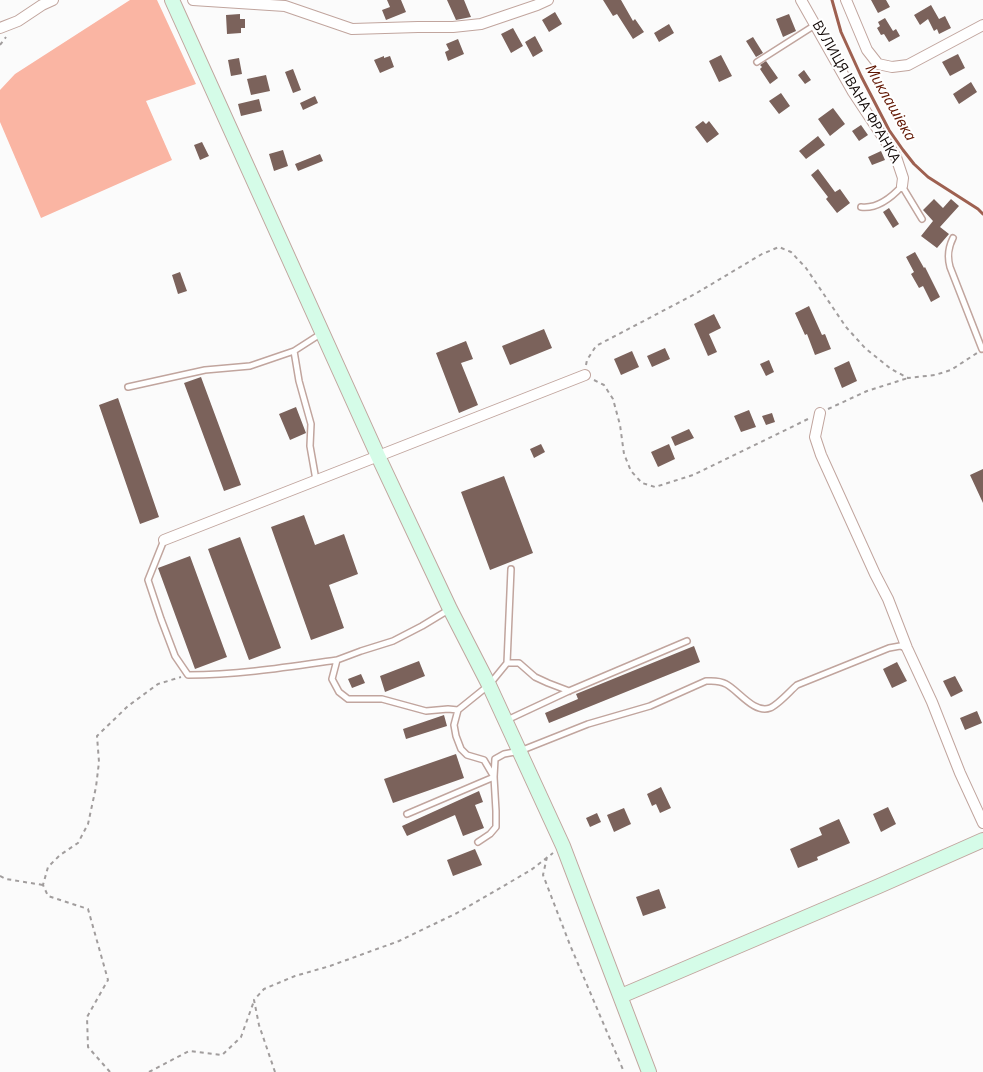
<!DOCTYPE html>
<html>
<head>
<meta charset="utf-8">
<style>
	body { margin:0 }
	canvas { display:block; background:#fbfbfb }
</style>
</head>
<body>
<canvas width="983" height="1072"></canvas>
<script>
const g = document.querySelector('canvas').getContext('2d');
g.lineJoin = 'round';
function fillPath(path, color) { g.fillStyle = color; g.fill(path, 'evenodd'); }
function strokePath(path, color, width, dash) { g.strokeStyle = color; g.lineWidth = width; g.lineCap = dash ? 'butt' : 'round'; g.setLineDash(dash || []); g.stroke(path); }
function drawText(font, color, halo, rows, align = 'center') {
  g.font = font + ' "Open Sans",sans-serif'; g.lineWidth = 4; g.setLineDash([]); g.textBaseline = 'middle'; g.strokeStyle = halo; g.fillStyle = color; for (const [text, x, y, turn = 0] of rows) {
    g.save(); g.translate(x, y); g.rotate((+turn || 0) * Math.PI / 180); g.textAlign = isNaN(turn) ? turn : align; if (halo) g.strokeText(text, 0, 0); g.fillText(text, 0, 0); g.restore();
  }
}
fillPath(new Path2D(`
	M 130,0 L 157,0 L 196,84 L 146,101 L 172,160 L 41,218 L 0,122 L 0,90 L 15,74 Z`), '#fab5a3');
strokePath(new Path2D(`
	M 832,0 L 841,32 L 861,76 L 889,130 L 903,150 L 914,164 L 928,177 L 978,209 L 983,214`), '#9e6050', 3);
fillPath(new Path2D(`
	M 387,0 L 401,0 L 406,12 L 386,20 L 382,10 L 390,7 Z
	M 447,0 L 464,0 L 471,17 L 456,20 Z
	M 603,0 L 621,0 L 633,21 L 635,19 L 644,32 L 633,39 L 617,14 L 613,16 Z
	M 871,0 L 886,0 L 890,7 L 878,13 Z
	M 931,5 L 939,19 L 945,16 L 951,28 L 939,34 L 937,29 L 934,31 L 928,19 L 920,25 L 914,15 Z
	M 555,12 L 562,24 L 549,32 L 542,20 Z
	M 240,14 L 240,19 L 245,19 L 245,28 L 241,28 L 241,33 L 227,34 L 226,15 Z
	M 789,14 L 796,31 L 783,37 L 776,19 Z
	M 885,18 L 893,31 L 896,29 L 900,36 L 889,42 L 884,34 L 881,35 L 877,28 L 880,26 L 878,22 Z
	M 669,24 L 674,33 L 659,42 L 654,33 Z
	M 513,28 L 523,46 L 511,53 L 501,34 Z
	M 535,36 L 543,51 L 533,57 L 525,42 Z
	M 753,37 L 763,53 L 756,57 L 746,41 Z
	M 458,39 L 464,54 L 448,61 L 445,52 L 449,50 L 446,44 Z
	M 958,54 L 965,68 L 950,76 L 942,62 Z
	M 721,55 L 732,76 L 719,82 L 709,61 Z
	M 384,56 L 384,58 L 390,56 L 394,67 L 380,73 L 374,60 Z
	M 239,58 L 242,74 L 231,76 L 228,60 Z
	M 766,61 L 778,78 L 770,84 L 760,69 L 762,67 L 760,65 Z
	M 293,69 L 301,90 L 293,93 L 285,72 Z
	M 804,70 L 811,80 L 805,84 L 798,75 Z
	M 266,75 L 270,91 L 251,95 L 247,79 Z
	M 971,82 L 977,92 L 959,104 L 953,94 Z
	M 781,93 L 790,106 L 779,114 L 769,101 Z
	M 315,96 L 318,103 L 303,110 L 300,103 Z
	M 259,99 L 262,111 L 241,116 L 238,104 Z
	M 833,108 L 845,124 L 830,136 L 818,119 Z
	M 703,121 L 706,124 L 709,121 L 719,134 L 707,143 L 695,127 Z
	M 861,125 L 868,135 L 859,141 L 852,131 Z
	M 818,136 L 825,145 L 806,159 L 799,151 Z
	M 202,142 L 209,156 L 200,160 L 194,145 Z
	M 283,150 L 288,166 L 274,171 L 269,154 Z
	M 881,151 L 885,160 L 872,165 L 868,157 Z
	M 320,154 L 323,161 L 298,171 L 295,164 Z
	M 818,169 L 835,192 L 840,189 L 850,203 L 837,213 L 826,199 L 828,197 L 811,175 Z
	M 934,199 L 943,208 L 951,199 L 959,206 L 940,227 L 949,234 L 937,248 L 921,236 L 933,221 L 923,210 Z
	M 889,208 L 899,224 L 893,228 L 883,212 Z
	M 915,252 L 924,268 L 925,267 L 940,297 L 931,302 L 923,286 L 919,288 L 911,274 L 914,272 L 906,257 Z
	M 180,272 L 187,291 L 178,294 L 172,275 Z
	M 809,306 L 822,335 L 825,334 L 831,349 L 815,355 L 807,334 L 805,335 L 795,313 Z
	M 714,314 L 721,328 L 709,334 L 717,352 L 708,356 L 694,324 Z
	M 544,329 L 552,348 L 510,365 L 502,346 Z
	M 466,341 L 473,359 L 461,363 L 478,405 L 459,413 L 436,353 Z
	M 665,348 L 670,359 L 652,367 L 647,356 Z
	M 632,351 L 639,367 L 621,375 L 614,359 Z
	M 769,360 L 774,372 L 766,376 L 760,364 Z
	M 849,361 L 857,381 L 842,388 L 834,368 Z
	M 201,377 L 241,485 L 224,491 L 184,383 Z
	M 118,398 L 159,517 L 140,524 L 99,405 Z
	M 296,407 L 306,433 L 290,440 L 279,414 Z
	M 749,410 L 756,427 L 741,432 L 734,416 Z
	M 772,413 L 775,422 L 766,425 L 762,416 Z
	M 689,429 L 694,438 L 675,446 L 671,437 Z
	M 541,444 L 545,452 L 534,458 L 530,449 Z
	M 669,444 L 675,459 L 658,467 L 651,452 Z
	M 983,469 L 983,503 L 970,475 Z
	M 504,476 L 533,553 L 490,570 L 461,492 Z
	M 304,515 L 315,545 L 344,534 L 358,574 L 329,585 L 344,628 L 311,640 L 271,527 Z
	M 240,537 L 281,648 L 249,660 L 208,549 Z
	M 190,556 L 227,657 L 195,669 L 158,568 Z
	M 694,646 L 700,662 L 549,723 L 545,713 L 578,699 L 576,694 Z
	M 419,661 L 425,676 L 385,692 L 380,676 Z
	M 897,662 L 907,681 L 892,688 L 883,669 Z
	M 361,674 L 365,683 L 352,688 L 348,679 Z
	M 955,676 L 963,691 L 951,697 L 943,681 Z
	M 977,711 L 982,723 L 965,730 L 960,718 Z
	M 444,715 L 447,726 L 406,739 L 403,729 Z
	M 456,754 L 464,778 L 393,803 L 384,779 Z
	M 661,787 L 671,808 L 660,813 L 656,804 L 652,806 L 647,794 Z
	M 479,791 L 483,802 L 475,805 L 484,828 L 463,836 L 455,815 L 407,836 L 402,826 Z
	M 888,807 L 896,824 L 881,832 L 873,814 Z
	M 624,808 L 631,824 L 614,832 L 607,815 Z
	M 597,813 L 601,822 L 590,827 L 586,818 Z
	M 839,819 L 850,843 L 817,857 L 818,860 L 798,868 L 790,849 L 822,835 L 819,828 Z
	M 475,849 L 482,865 L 453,876 L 447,860 Z
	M 659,889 L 666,908 L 643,916 L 636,897 Z`), '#7b625b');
const lane = new Path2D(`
	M 757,62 L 815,25
	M 861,207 C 877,209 892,197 902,186 L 922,219
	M 953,238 C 948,248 947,256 950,267 L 982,349
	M 294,351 L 299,381 L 311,424 L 310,446 L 316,480
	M 128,387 L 205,370 L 250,366 L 294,351 L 322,333
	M 164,540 L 148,580 L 161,619 L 175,656 L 188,675 C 239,675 288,667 337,660
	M 450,609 L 422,626 L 393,641 L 361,651 L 337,660 L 332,679 L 339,692 L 348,699 L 382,699 L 426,711 L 448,709 L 458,710 L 489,685 L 507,663 L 511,569
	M 507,663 L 519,663 L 535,677 L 548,683 L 569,691
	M 507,720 L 569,691 L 687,641
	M 407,814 L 494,777 L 484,760 L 467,755 L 461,749 L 456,736 L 454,725 L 458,710
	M 478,842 L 490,834 L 496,827 L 496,811 L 494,777 L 495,759 L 504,754 L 520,751 L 588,724 L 650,706 L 706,681 C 713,681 719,680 726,684 C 738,690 754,714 770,708 C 778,705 790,691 797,685 L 889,648 L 900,646 L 906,648`);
const street = new Path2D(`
	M 193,0 L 285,6 L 352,29 L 418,27 L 453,27 L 481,24 L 537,5 L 548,0
	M 801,0 L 853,92 L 896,157 L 903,178 L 902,186
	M 846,0 L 867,50 L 878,64 L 892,67 L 908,65 L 983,25
	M 0,28 L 18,21 L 42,5 L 53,0
	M 820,413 L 815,437 L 821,455 L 875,574 L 888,599 L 907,648 L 932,702 L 960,773 L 983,823
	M 164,540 L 585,375`);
const secondary = new Path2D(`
	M 172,0 L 378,456 L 450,609 L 489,685 L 563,846 L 649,1072
	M 621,996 L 879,886 L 983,840`);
strokePath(lane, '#c1a59e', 8);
strokePath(street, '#c1a59e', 12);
strokePath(secondary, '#c1a59e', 16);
strokePath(new Path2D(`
	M 0,45 L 6,37
	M 586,365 L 587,360 L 596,346 L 695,294 L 762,254 L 779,247 L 791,252 L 806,268 L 846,327 L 865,348 L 891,369 L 908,378 L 935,375 L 951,370 L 977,353
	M 594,380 L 604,385 L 613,399 L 620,425 L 624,454 L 631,471 L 642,483 L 655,487 L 693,475 L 808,419
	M 828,409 L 867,391 L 908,378
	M 547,857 L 543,875 L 570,945 L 624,1072
	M 0,876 L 6,879 L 43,885
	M 110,1072 L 88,1047 L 87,1017 L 108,980 L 88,909 L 48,896 L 43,885 L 48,867 L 60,855 L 78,843 L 88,824 L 96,787 L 99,762 L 97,736 L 128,706 L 158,684 L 181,677
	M 149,1072 L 189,1051 L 222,1055 L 241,1037 L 254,1001
	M 275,1072 L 259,1025 L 254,1000 L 264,989 L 295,976 L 330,966 L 399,941 L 457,913 L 531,870 L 553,853`), '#a19d9d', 2, [4, 4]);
strokePath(lane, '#fff', 5);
strokePath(street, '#fff', 10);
strokePath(secondary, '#d5fce8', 14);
drawText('14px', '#120907', '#fff', [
	["ВУЛИЦЯ ІВАНА ФРАНКА",856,92,60]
]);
drawText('italic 15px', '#601501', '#fff', [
	["Миклашівка",890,103,60]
]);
</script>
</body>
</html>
